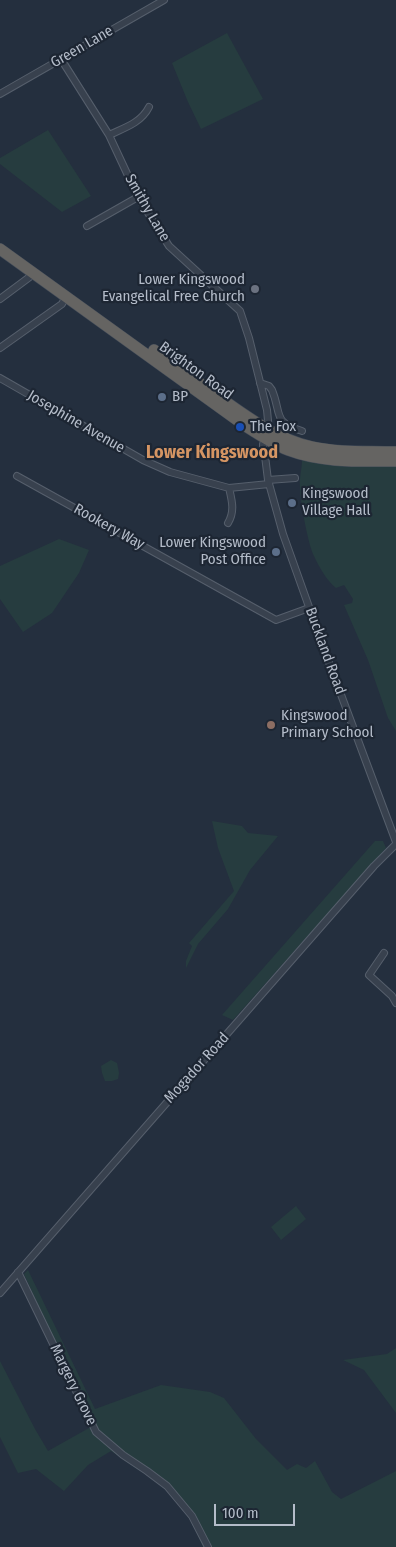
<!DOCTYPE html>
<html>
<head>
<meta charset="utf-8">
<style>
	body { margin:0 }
	#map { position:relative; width:396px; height:1547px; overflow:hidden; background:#242f3e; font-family:"Fira Sans Condensed",sans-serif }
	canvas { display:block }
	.scale { position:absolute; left:214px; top:1504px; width:81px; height:22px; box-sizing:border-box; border:2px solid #b4bcc9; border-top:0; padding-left:6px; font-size:15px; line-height:18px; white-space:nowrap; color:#b4bcc9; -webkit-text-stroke:4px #1d2633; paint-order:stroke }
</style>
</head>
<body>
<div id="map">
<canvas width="396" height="1547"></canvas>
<div class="scale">100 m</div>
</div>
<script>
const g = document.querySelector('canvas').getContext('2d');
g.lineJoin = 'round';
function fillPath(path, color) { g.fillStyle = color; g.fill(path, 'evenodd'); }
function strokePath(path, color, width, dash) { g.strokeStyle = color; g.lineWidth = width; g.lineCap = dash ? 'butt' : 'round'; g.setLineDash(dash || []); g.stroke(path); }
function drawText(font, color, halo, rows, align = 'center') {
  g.font = font + ' "Fira Sans Condensed",sans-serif'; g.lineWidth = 4.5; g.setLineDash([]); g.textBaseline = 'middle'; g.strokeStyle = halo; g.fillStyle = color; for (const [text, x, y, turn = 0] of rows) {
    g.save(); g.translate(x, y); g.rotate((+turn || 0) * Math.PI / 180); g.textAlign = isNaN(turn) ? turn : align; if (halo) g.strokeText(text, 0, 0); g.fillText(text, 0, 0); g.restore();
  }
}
fillPath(new Path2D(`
	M 227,33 L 263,99 L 201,129 L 188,102 L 172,63 Z
	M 48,130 L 91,196 L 62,212 L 0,164 L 0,158 Z
	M 302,460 L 396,466 L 396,731 L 388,718 L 368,660 L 344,605 L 352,603 L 353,599 L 344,585 L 336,588 C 327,581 319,567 314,556 C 308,544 300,501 300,487 C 299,478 302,469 302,460 Z
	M 59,539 L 89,550 L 79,573 L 52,613 L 23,632 L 0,599 L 0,566 Z
	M 212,821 L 242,826 L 248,833 L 278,836 L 250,870 L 228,909 L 198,944 L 186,968 L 186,961 L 192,946 L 189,943 L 234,891 L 218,848 Z
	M 375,841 L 383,841 L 386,848 L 233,1020 L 222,1015 Z
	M 111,1060 L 117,1063 L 119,1073 L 118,1079 L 112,1081 L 105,1081 L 102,1073 L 101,1066 Z
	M 296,1206 L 306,1219 L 281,1240 L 271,1227 Z
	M 28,1270 L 95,1409 L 161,1385 L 210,1392 L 224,1398 L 256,1439 L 287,1470 L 297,1464 L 306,1468 L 315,1461 L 332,1492 L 341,1499 L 396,1471 L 396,1547 L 203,1547 L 192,1522 L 162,1485 L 111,1451 L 88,1465 L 64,1491 L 36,1469 L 18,1473 L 0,1437 L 0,1361 L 35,1429 L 48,1451 L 89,1428 L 86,1412 L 24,1274 Z
	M 396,1348 L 396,1413 L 364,1370 L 343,1360 L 387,1354 Z`), '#263c3f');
const minor = new Path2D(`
	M 61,59 L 109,135 L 138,197 L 169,246 L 240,311 L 249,338 L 267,410 L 269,431
	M 0,94 L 164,0
	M 109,135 C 124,128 141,123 149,107
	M 87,226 L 138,197
	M 0,299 L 35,273
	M 0,348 L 62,304 L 66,296
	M 0,378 L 143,460 L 170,472 L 229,488 L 269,484
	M 260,383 L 269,386 L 272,390 C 282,414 272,422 302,431
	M 267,439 L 263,444 L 263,452 L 265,456 L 268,480 L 283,534 L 324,649 L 396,842
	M 17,476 L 276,620 L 309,608
	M 268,480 L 295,478
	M 228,523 C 235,511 232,501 229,488
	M 384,953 L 369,975 L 392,996 L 396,1003
	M 18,1272 L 96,1432 L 123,1455 L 147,1471 L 167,1486 L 192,1516 L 208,1547
	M 0,1293 L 374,866 L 396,844`);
const trunk = new Path2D(`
	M 0,249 L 244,425 C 258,434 273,444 288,450 C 322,463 360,461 396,461
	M 154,350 C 173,364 193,378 212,392 C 243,414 275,439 312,447 C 339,453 368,451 396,452`);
strokePath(minor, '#565f6c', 8);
strokePath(trunk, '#434c59', 12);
strokePath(minor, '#38414e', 6);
strokePath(trunk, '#656462', 11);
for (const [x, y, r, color] of [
	[255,289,5,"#6b7280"],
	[162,397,5,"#5c6f8a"],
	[240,427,5,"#1a4fb4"],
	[292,503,5,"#5c6f8a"],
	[276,552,5,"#5c6f8a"],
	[271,725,5,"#8d6e63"]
]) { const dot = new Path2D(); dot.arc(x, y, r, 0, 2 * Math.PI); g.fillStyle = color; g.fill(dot); strokePath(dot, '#1d2633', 2); }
drawText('15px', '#b4bcc9', '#1d2633', [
	["Green Lane",82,47,-30],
	["Smithy Lane",147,208,60],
	["Brighton Road",196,371,36],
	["Josephine Avenue",76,422,30],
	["Rookery Way",109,527,29],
	["Buckland Road",325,651,70],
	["Mogador Road",197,1068,-48],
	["Margery Grove",73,1385,64]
]);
drawText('15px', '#b4bcc9', '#1d2633', [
	["Lower Kingswood",245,280,"right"],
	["Evangelical Free Church",245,297,"right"],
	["BP",172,397],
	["The Fox",250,427],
	["Kingswood",302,494],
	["Village Hall",302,511],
	["Lower Kingswood",266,543,"right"],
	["Post Office",266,560,"right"],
	["Kingswood",281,716],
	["Primary School",281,733]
], 'left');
drawText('bold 18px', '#d59563', '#1d2633', [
	["Lower Kingswood",212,453]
]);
</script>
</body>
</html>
